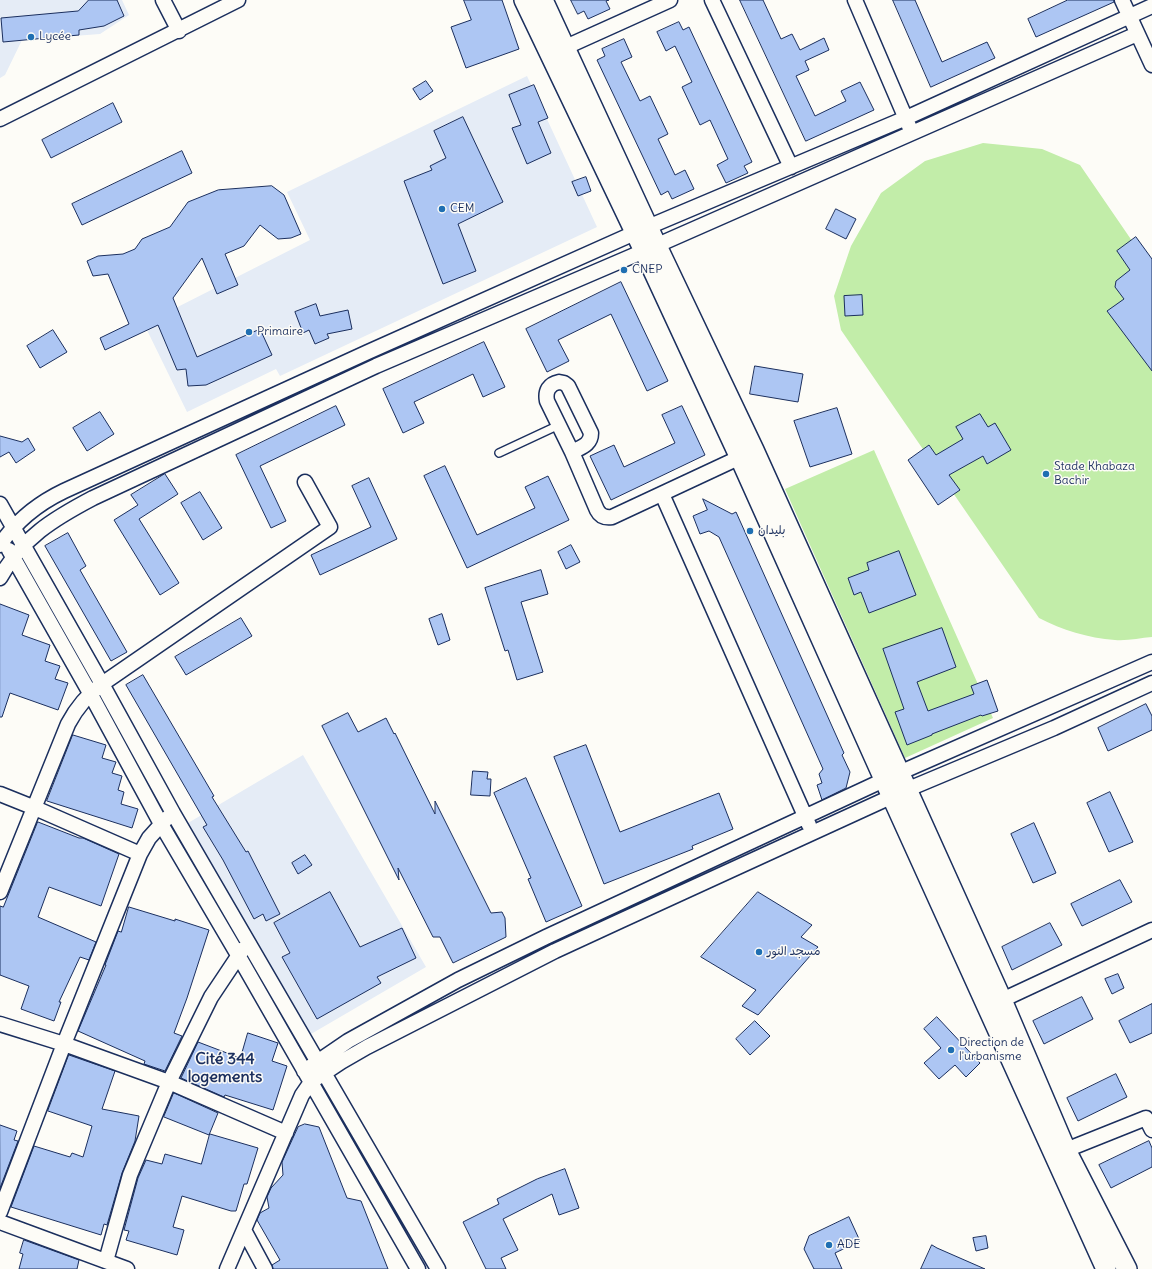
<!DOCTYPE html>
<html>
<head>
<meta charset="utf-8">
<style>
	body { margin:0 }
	canvas { display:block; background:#fdfcf7 }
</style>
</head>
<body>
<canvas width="1152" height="1269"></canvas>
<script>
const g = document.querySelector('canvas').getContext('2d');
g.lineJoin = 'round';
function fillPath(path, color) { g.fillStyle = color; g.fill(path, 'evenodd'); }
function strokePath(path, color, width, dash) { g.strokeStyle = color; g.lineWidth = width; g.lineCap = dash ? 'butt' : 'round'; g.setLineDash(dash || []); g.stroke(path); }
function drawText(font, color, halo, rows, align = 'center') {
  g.font = font + ' Delius,"Playpen Sans Arabic",sans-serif'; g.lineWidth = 3; g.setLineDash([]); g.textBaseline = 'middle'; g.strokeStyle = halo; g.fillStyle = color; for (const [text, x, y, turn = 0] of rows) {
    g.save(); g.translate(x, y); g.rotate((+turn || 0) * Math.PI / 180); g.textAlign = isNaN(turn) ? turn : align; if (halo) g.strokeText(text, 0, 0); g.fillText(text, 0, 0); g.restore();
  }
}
fillPath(new Path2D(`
	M 0,0 L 122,0 L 129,15 L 100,34 L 22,40 L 5,75 L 0,78 Z
	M 527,76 L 597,227 L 280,376 L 276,369 L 187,412 L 144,324 L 310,240 L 287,192 Z
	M 303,755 L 426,967 L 311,1034 L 188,823 Z`), '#e5ecf6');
fillPath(new Path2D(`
	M 983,143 L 1042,149 L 1080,165 L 1152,270 L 1152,637 C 1140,638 1127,641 1115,640 C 1088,638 1062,630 1039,618 L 841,330 L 834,296 L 851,246 L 881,193 L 925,161 Z
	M 874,450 L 993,718 L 905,758 L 785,489 Z`), '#c2eda9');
const building = new Path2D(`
	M 89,0 L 117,0 L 124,16 L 104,26 L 79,30 L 79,35 L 3,42 L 1,18 L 78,11 Z
	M 464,0 L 502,0 L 519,49 L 466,68 L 451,27 L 471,20 Z
	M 571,0 L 609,0 L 606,1 L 610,9 L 588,19 L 584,11 L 578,14 Z
	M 740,0 L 763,0 L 781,39 L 792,34 L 800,50 L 824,38 L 829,50 L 805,61 L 809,70 L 796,76 L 815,116 L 846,101 L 841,91 L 860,82 L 874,110 L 806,141 Z
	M 893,0 L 915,0 L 942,62 L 987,42 L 995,58 L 931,87 Z
	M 1068,0 L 1114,0 L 1114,2 L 1036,37 L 1028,19 Z
	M 679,22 L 683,30 L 689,27 L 752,162 L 744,166 L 748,173 L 726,183 L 717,165 L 728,159 L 710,120 L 700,125 L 682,87 L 692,82 L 675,46 L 666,51 L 657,32 Z
	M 624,39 L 632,57 L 621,62 L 640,101 L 650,96 L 668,134 L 658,139 L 675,175 L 685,170 L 694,189 L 672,199 L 668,191 L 661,195 L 597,60 L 605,56 L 602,49 Z
	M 426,81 L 433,91 L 420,100 L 413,89 Z
	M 534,85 L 548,118 L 538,122 L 551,153 L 527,164 L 512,128 L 521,125 L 509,95 Z
	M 113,103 L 122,122 L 51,158 L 42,140 Z
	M 463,117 L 503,202 L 458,224 L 476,271 L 443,284 L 404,181 L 432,170 L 430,166 L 446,158 L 434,131 Z
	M 182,151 L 192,173 L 82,225 L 72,204 Z
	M 586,177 L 591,191 L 578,196 L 572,182 Z
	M 272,186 L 284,195 L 301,234 L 291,238 L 278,239 L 260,225 L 244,246 L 225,254 L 238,285 L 217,294 L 202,258 L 173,298 L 197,357 L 260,329 L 272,355 L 206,385 L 188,386 L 186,369 L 177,370 L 158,325 L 105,350 L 100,338 L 129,324 L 108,274 L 93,276 L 87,261 L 98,256 L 123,254 L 135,249 L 142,239 L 170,227 L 188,202 L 218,190 Z
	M 836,209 L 856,219 L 846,239 L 826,229 Z
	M 1136,237 L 1152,259 L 1152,371 L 1107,311 L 1124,299 L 1115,287 L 1116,281 L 1130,270 L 1117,251 Z
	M 621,282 L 668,381 L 647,391 L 611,314 L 558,340 L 569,361 L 547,372 L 526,329 Z
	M 862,295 L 863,315 L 845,316 L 844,296 Z
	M 316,304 L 320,316 L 348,310 L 352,329 L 327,334 L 329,338 L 315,344 L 309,330 L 303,333 L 295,312 Z
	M 53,330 L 67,352 L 40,368 L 27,346 Z
	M 484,342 L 505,387 L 483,397 L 473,374 L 414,402 L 424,423 L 403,433 L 383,389 Z
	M 755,366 L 803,374 L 798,402 L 750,394 Z
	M 336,406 L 345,425 L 260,466 L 286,521 L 271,528 L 236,455 Z
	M 682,406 L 705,455 L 611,500 L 590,456 L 614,445 L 624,467 L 675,443 L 662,415 Z
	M 837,408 L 852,454 L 810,467 L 794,421 Z
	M 100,412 L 114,434 L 87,451 L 73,428 Z
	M 980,414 L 988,427 L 995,423 L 1011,450 L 987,464 L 983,456 L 949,475 L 960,490 L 938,505 L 908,460 L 929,445 L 936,455 L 963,439 L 956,427 Z
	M 0,436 L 22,442 L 28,438 L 35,450 L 16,463 L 9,452 L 0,457 Z
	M 445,466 L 477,535 L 535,508 L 525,487 L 548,476 L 569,520 L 467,568 L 424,476 Z
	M 165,474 L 178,494 L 139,519 L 179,583 L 160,595 L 114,520 L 138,505 L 131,495 Z
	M 369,478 L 397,539 L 320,575 L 311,555 L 371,527 L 352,486 Z
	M 200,492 L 222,528 L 203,540 L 181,503 Z
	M 703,499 L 732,514 L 736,512 L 844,753 L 842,755 L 850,772 L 846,788 L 822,800 L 817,785 L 822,783 L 819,774 L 823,769 L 719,537 L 709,531 L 700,534 L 693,516 L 707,510 Z
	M 68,533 L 86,566 L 80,570 L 127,652 L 111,661 L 45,546 Z
	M 571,545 L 580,562 L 566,569 L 558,552 Z
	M 899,551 L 916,595 L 869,613 L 861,592 L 854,595 L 848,578 L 869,570 L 867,563 Z
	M 541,570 L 548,594 L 521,602 L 543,672 L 517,680 L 508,650 L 505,651 L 485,588 Z
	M 0,604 L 29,615 L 22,635 L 50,645 L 45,661 L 60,666 L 55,679 L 68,683 L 58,710 L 10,693 L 2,717 L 0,717 Z
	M 442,614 L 450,640 L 438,645 L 429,619 Z
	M 241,618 L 252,636 L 186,675 L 175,657 Z
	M 942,628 L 956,667 L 917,682 L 928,711 L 974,694 L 971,686 L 987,680 L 998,711 L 982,716 L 981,715 L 932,734 L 932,735 L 907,745 L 895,712 L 904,709 L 883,649 Z
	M 143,675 L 214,796 L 212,797 L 246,852 L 248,851 L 280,914 L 266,921 L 263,914 L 254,919 L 223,860 L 203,827 L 207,825 L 126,685 Z
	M 1146,704 L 1152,716 L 1152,730 L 1108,751 L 1098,728 Z
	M 348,713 L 358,732 L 386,718 L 394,734 L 395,733 L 435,814 L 435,801 L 491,913 L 502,912 L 505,918 L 506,937 L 453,963 L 440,937 L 433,937 L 398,868 L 399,880 L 322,726 Z
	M 73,735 L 106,745 L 102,758 L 116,762 L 112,773 L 122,776 L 118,790 L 124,792 L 121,804 L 138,809 L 132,828 L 47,801 Z
	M 586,745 L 620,832 L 719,793 L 733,829 L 692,846 L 693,849 L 604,884 L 554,757 Z
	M 473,771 L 488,772 L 487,779 L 491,779 L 490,796 L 471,795 Z
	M 526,778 L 582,906 L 546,922 L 528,879 L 531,878 L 494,793 Z
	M 1110,792 L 1133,842 L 1109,852 L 1087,803 Z
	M 38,822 L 79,838 L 83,838 L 119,854 L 101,906 L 49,887 L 38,917 L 96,942 L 89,960 L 80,957 L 59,1002 L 61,1002 L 54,1021 L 21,1009 L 29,986 L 0,975 L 0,906 L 3,907 Z
	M 1034,823 L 1056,873 L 1033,883 L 1011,834 Z
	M 305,855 L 312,865 L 298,874 L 292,863 Z
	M 1120,880 L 1132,902 L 1082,926 L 1071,904 Z
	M 330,892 L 360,947 L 402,928 L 416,958 L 377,977 L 381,983 L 317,1019 L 282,957 L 290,953 L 274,923 Z
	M 758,892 L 812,925 L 801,937 L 818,947 L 758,1015 L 742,1006 L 756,990 L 701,957 Z
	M 129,907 L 175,921 L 175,919 L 209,930 L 187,998 L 174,1033 L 182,1036 L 165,1071 L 144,1064 L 145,1061 L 78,1031 L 106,965 L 105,965 L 118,931 L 121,932 Z
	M 1050,923 L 1062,945 L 1012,970 L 1002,947 Z
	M 1118,974 L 1124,988 L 1112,994 L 1105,979 Z
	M 1082,997 L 1093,1019 L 1044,1044 L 1033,1021 Z
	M 1152,1004 L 1152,1033 L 1130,1043 L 1119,1021 Z
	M 937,1017 L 980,1063 L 966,1077 L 955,1065 L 939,1079 L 924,1063 L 941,1048 L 924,1029 Z
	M 755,1021 L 770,1036 L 750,1055 L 736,1039 Z
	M 248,1033 L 278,1043 L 272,1061 L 287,1066 L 273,1110 L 225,1095 L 224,1097 L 181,1078 L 198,1042 L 240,1058 Z
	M 69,1055 L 115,1071 L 102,1109 L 139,1116 L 135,1141 L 122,1173 L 107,1225 L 104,1224 L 101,1235 L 11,1207 L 34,1146 L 70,1157 L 72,1153 L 83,1157 L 92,1126 L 48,1111 Z
	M 1116,1074 L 1127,1097 L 1078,1121 L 1067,1098 Z
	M 174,1093 L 218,1113 L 209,1135 L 164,1117 Z
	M 305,1124 L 319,1127 L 347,1198 L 361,1201 L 388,1269 L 273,1269 L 272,1265 L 280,1260 L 257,1220 L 260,1213 L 269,1208 L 267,1197 L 271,1188 L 283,1175 L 282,1162 L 298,1127 Z
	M 0,1125 L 17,1131 L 14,1140 L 18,1141 L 0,1188 Z
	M 210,1134 L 258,1148 L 247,1184 L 244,1184 L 236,1211 L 231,1211 L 182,1196 L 173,1227 L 184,1230 L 177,1255 L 126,1240 L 129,1231 L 124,1230 L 138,1178 L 146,1160 L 162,1164 L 165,1154 L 201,1164 Z
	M 1149,1141 L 1152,1148 L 1152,1167 L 1111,1188 L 1099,1165 Z
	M 565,1169 L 579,1208 L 559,1215 L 552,1194 L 503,1219 L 518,1250 L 501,1258 L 506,1269 L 486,1269 L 463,1222 L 499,1204 L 497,1199 L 537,1179 Z
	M 849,1217 L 860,1241 L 835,1253 L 842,1269 L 814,1269 L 804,1249 L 809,1236 Z
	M 986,1236 L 988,1248 L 976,1251 L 973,1238 Z
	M 24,1240 L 79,1260 L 77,1269 L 19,1269 L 23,1254 L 20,1253 Z
	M 932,1245 L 937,1248 L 985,1269 L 921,1269 Z`);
fillPath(building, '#adc6f3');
strokePath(building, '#1b2f5e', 1);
const lane = new Path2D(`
	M 499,453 L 559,425`);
const street = new Path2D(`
	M 163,0 L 179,31
	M 712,0 L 791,167
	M 855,0 L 909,126
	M 1122,0 L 1152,65
	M 557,51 L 670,0
	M 0,119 L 238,0
	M 559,382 L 564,383 L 568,386 L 591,433 C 591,445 581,447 572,452 L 547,401 C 545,391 549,384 559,382 Z
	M 572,452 L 597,510 C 600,516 605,518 612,517 L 747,454
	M 662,494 L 809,825
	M 0,504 L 102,684 L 173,813 L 438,1269
	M 0,545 C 16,521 39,503 64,491 L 368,352 L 648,227 L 906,118 L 1152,6
	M 9,550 L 90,693 L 161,824 L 238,955 L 418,1269
	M 0,578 C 22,538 53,519 93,498 L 376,366 L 644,251 L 1137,34
	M 0,794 L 35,808 L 140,854
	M 0,892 L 68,724 C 77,707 87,695 102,684 L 330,527 L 305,482
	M 1002,1000 L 1152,930
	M 0,1024 L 64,1044 L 169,1082 L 286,1133
	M 304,1071 L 348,1041 L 458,980 L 546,937 L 899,773 L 1152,662
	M 1066,1150 L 1146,1118 L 1152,1130
	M 0,1212 L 64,1044 L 140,854 L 149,838 L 167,818
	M 0,1222 L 127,1269
	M 244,1230 L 265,1269
	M 106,1261 L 130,1175 L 169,1082 L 211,997 L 243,949
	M 227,1269 L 302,1095 L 311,1082 L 341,1062 L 367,1047 L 555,951 L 620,921 L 906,790 L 1054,728 L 1152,683`);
const secondary = new Path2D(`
	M 524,0 L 644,251 L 740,458 L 892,797 L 1106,1269
	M 543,0 L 648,227 L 754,450 L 1002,1000 L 1066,1150 L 1127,1269`);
strokePath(lane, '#1b2f5e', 10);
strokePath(street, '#1b2f5e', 17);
strokePath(secondary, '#1b2f5e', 22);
strokePath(lane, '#fdfcf7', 7);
strokePath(street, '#fdfcf7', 14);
strokePath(secondary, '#fdfcf7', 19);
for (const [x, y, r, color] of [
	[31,37,4,"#1f6fb2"],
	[442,209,4,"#1f6fb2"],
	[624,270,4,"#1f6fb2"],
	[249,332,4,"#1f6fb2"],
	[1046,474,4,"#1f6fb2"],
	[750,531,4,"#1f6fb2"],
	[759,952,4,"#1f6fb2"],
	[951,1050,4,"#1f6fb2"],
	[829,1245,4,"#1f6fb2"]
]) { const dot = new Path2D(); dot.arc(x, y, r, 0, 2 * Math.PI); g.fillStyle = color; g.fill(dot); strokePath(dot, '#fdfcf7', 1.5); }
drawText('12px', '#1b2f5e', '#fdfcf7', [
	["Lycée",39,37],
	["CEM",450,209],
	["CNEP",632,270],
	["Primaire",257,332],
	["Stade Khabaza",1054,467],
	["Bachir",1054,481],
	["بليدان",758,531],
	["مسجد النور",767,952],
	["Direction de",959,1043],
	["l'urbanisme",959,1057],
	["ADE",837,1245]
], 'left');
drawText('bold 16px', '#1b2f5e', '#fdfcf7', [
	["Cité 344",225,1059],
	["logements",225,1077]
]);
</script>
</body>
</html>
